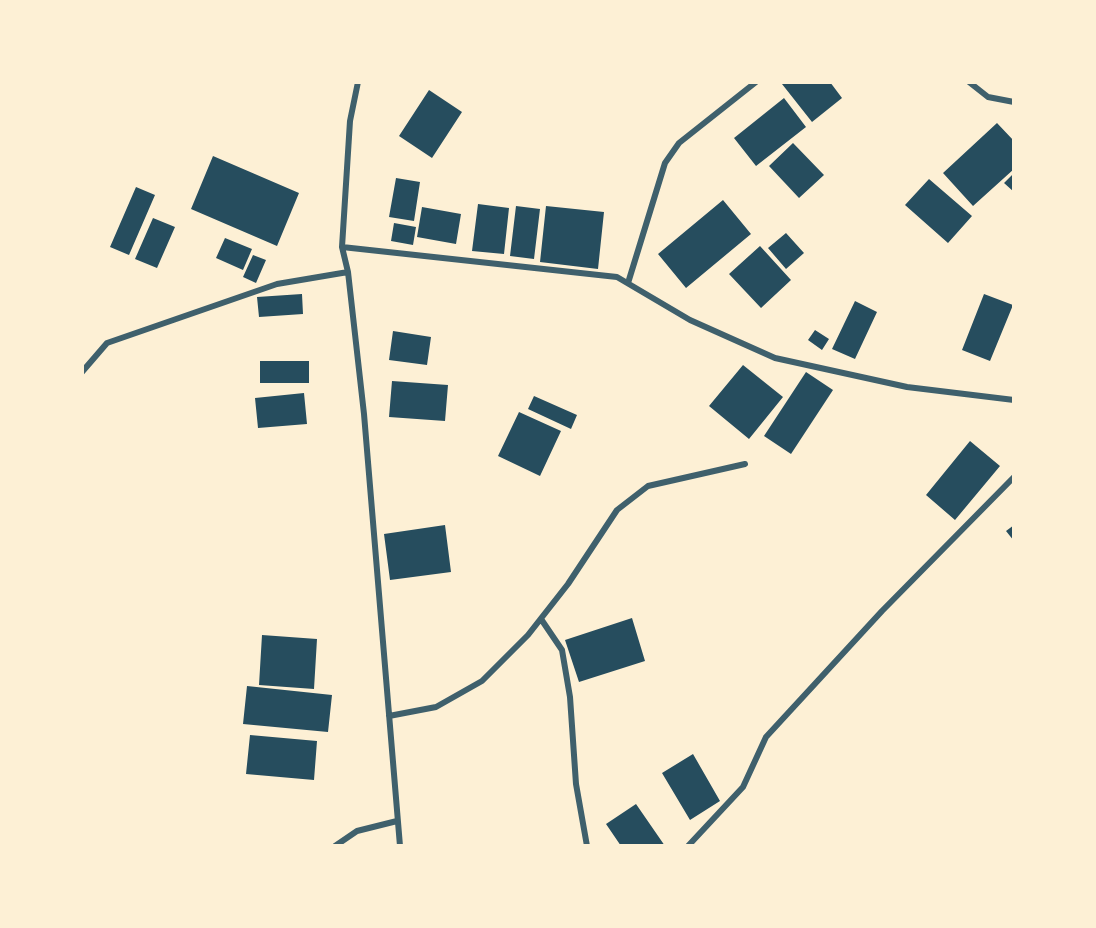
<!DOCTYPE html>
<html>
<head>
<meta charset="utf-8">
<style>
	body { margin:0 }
	#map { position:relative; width:1096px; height:928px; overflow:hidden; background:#fdf0d5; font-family:"PT Sans",sans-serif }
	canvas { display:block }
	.frame { position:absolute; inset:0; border:84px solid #fdf0d5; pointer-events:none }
</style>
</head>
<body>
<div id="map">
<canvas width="1096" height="928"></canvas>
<div class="frame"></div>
</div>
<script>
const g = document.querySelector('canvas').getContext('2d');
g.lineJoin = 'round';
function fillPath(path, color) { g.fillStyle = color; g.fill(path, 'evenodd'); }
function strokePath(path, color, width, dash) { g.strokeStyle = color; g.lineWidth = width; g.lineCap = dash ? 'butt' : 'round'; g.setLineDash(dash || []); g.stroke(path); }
fillPath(new Path2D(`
	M 785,82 L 830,82 L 842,98 L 812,122 L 782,84 Z
	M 429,90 L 462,112 L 432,158 L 399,136 Z
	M 784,98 L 806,127 L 756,166 L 734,138 Z
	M 997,123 L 1014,141 L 1014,169 L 973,206 L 943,173 Z
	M 793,143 L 824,175 L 799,198 L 769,166 Z
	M 213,156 L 299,193 L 277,246 L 191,209 Z
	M 1014,173 L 1014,192 L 1004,183 Z
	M 396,178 L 420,182 L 414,221 L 389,217 Z
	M 929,179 L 972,216 L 948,243 L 905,205 Z
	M 136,187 L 155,195 L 129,255 L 110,247 Z
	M 723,200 L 751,234 L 686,288 L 658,254 Z
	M 478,204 L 509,208 L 504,254 L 472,251 Z
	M 516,206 L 540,209 L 534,259 L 510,256 Z
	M 546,206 L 604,212 L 598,269 L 540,262 Z
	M 422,207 L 461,214 L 456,244 L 417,237 Z
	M 153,218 L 175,227 L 157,268 L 135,259 Z
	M 394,223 L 416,227 L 413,245 L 391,241 Z
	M 786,233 L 804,253 L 786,269 L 768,248 Z
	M 225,238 L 252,249 L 243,270 L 216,258 Z
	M 760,246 L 791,280 L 761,308 L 729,274 Z
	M 253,255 L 266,260 L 256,283 L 243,277 Z
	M 302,294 L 303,314 L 259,317 L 257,297 Z
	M 984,294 L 1013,305 L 990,361 L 962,350 Z
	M 855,301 L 877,312 L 855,359 L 832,349 Z
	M 815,330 L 829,339 L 822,350 L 808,340 Z
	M 393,331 L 431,337 L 427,365 L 389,360 Z
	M 260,361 L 309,361 L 309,383 L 260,383 Z
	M 743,365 L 783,397 L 749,439 L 709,406 Z
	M 806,372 L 833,390 L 791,454 L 764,436 Z
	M 392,381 L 448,385 L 445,421 L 389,417 Z
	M 304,393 L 307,424 L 258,428 L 255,398 Z
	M 534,396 L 577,415 L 571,429 L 528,409 Z
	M 519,412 L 561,431 L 540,476 L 498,456 Z
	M 970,441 L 1000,466 L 955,520 L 926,495 Z
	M 445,525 L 451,572 L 390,580 L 384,534 Z
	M 1014,525 L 1014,541 L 1006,531 Z
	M 632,618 L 645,661 L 579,682 L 565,640 Z
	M 262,635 L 317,639 L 314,689 L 259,685 Z
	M 247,686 L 332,695 L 328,732 L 243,724 Z
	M 250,735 L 317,741 L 314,780 L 246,774 Z
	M 693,754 L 720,801 L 690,820 L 662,773 Z
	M 636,804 L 665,846 L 621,846 L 606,824 Z`), '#264d5e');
strokePath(new Path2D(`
	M 358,82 L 350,121 L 342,247 L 348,272 L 364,414 L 400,846
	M 969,82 L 988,97 L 1014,102
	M 342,247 L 617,277 L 690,320 L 775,358 L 907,387 L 1014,400
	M 628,283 L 665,163 L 679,143 L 756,82
	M 82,372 L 107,343 L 277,284 L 348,272
	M 541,619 L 562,650 L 570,697 L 576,784 L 587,846
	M 389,716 L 436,707 L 482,681 L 528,635 L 568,584 L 617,510 L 648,486 L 745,464
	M 335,846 L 357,831 L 397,821
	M 688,846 L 743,787 L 766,737 L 882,611 L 1014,477`), '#3f606c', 6);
</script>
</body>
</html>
